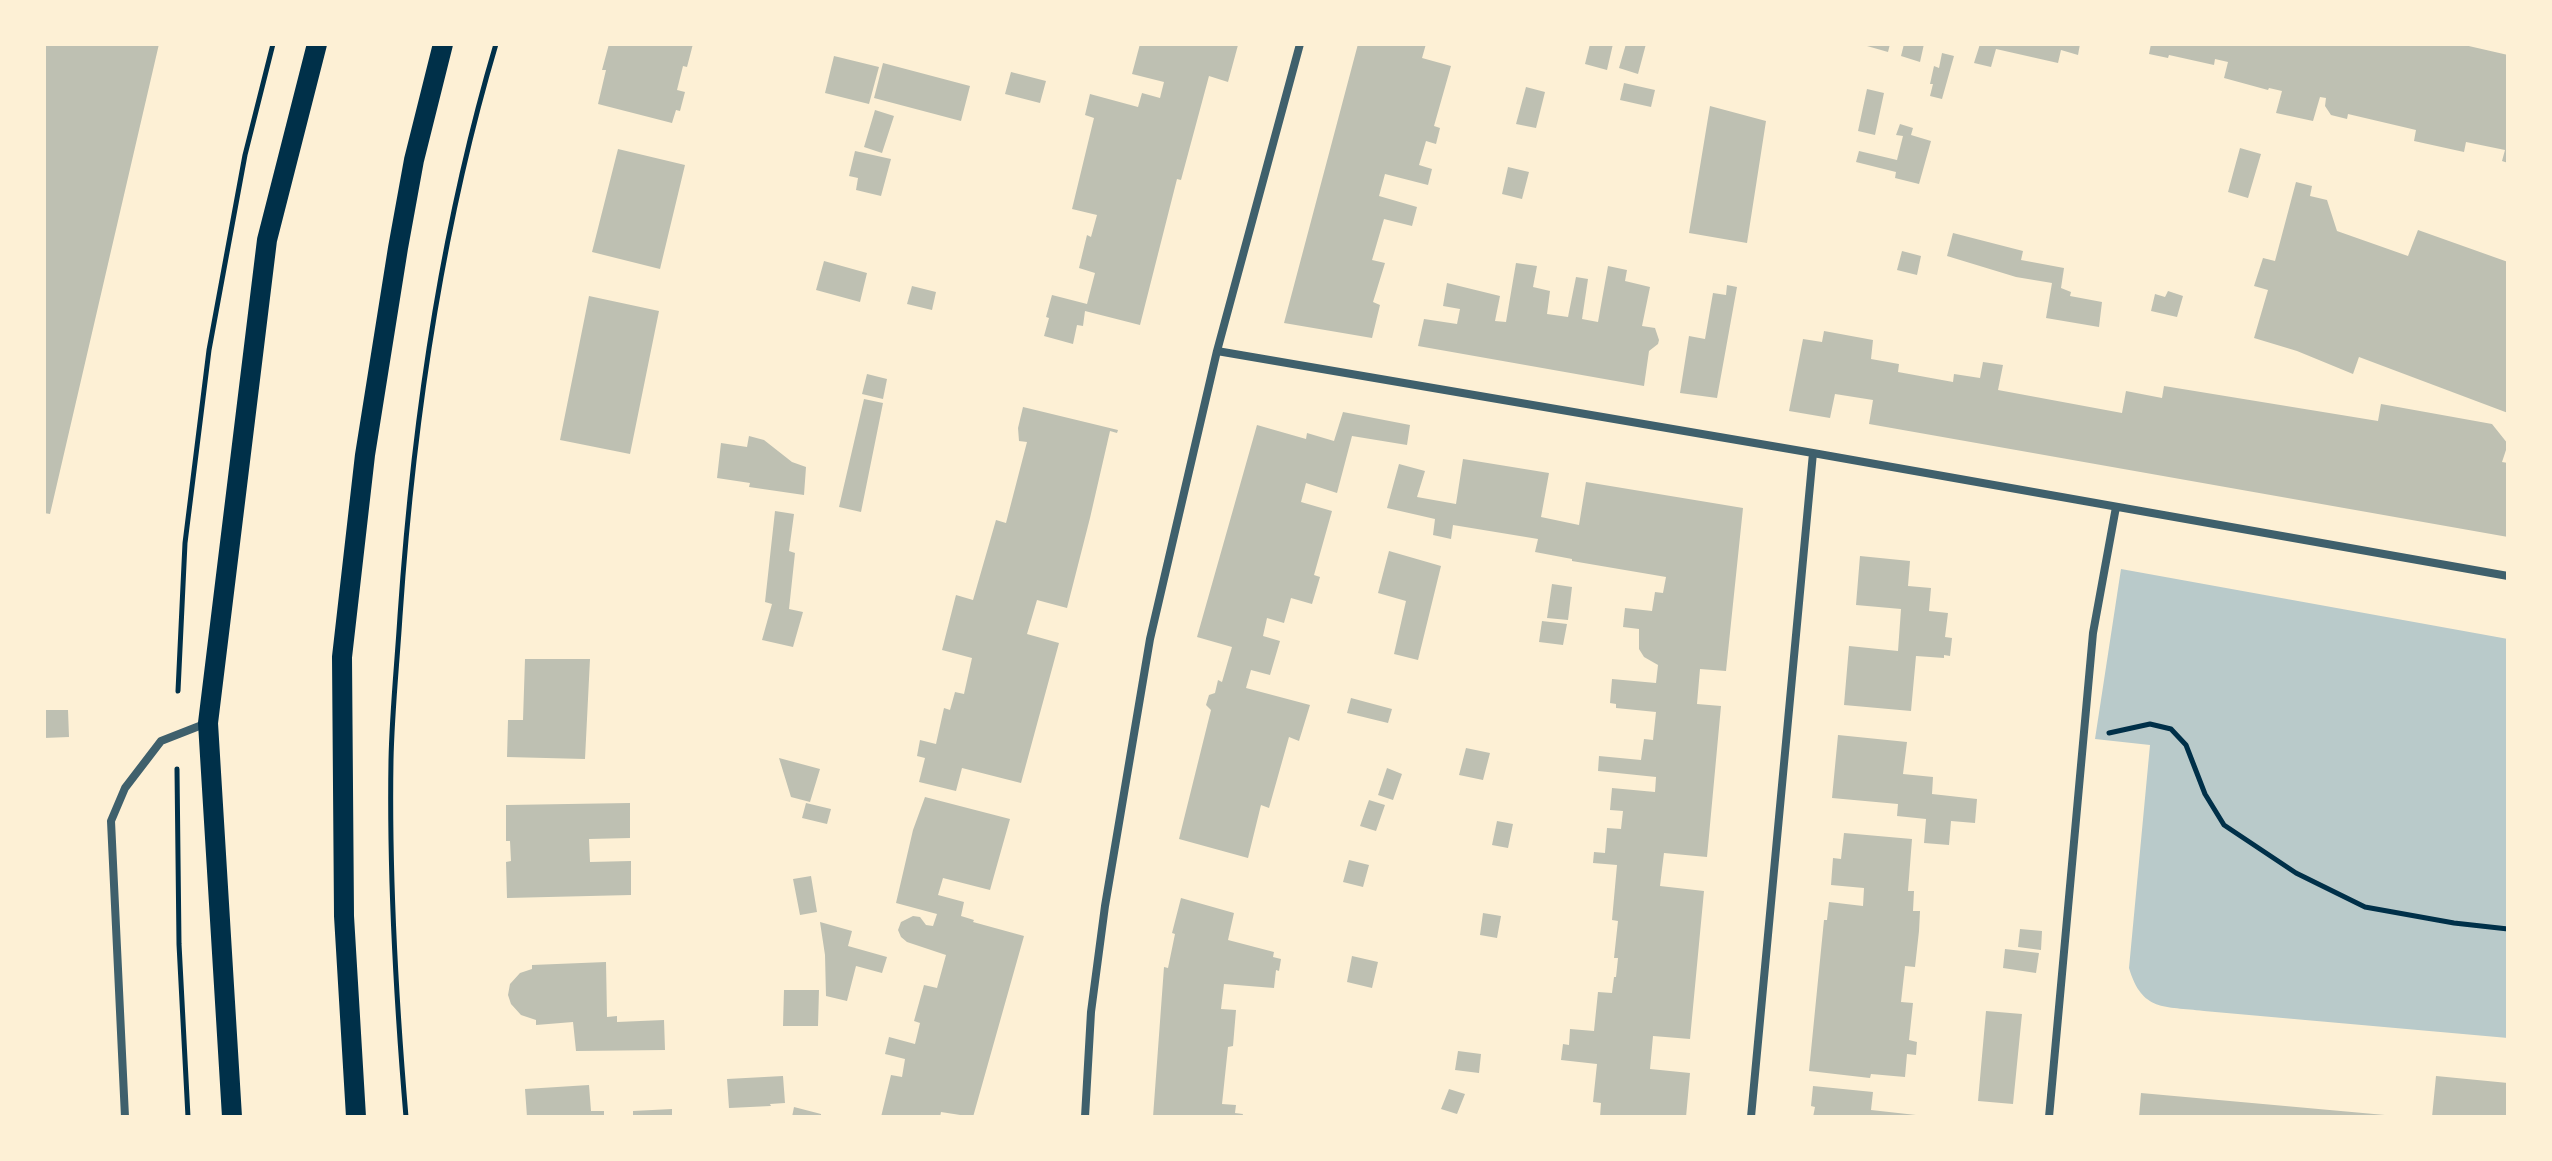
<!DOCTYPE html>
<html>
<head>
<meta charset="utf-8">
<style>
	body { margin:0 }
	#map { position:relative; width:2552px; height:1161px; overflow:hidden; background:#fdf0d5; font-family:"Asap Condensed",sans-serif }
	canvas { display:block }
	.frame { position:absolute; inset:0; border:46px solid #fdf0d5; pointer-events:none }
</style>
</head>
<body>
<div id="map">
<canvas width="2552" height="1161"></canvas>
<div class="frame"></div>
</div>
<script>
const g = document.querySelector('canvas').getContext('2d');
g.lineJoin = 'round';
function fillPath(path, color) { g.fillStyle = color; g.fill(path, 'evenodd'); }
function strokePath(path, color, width, dash) { g.strokeStyle = color; g.lineWidth = width; g.lineCap = dash ? 'butt' : 'round'; g.setLineDash(dash || []); g.stroke(path); }
fillPath(new Path2D(`
	M 2121,569 L 2508,639 L 2508,1038 L 2204,1011 C 2164,1006 2142,1012 2129,968 L 2150,745 L 2095,739 Z`), '#b9caca');
fillPath(new Path2D(`
	M 44,44 L 159,44 L 50,514 L 44,513 Z
	M 609,44 L 693,44 L 687,67 L 683,66 L 677,90 L 685,92 L 680,111 L 676,110 L 672,123 L 598,104 L 606,70 L 602,70 Z
	M 1140,44 L 1238,45 L 1228,82 L 1209,76 L 1181,180 L 1177,179 L 1140,325 L 1085,311 L 1083,326 L 1077,325 L 1073,344 L 1044,336 L 1049,318 L 1046,317 L 1052,295 L 1087,304 L 1095,273 L 1079,268 L 1087,235 L 1091,237 L 1097,215 L 1072,209 L 1094,118 L 1085,115 L 1090,94 L 1138,107 L 1142,93 L 1160,98 L 1164,82 L 1132,74 Z
	M 1358,44 L 1426,44 L 1422,58 L 1451,66 L 1434,126 L 1440,128 L 1436,144 L 1426,141 L 1419,165 L 1432,169 L 1428,185 L 1385,174 L 1379,196 L 1417,207 L 1412,226 L 1384,219 L 1372,260 L 1385,263 L 1373,302 L 1380,305 L 1372,338 L 1284,323 Z
	M 1590,44 L 1613,44 L 1607,70 L 1585,64 Z
	M 1626,44 L 1646,44 L 1638,74 L 1619,68 Z
	M 1860,44 L 1890,44 L 1888,52 Z
	M 1904,44 L 1924,44 L 1920,62 L 1901,56 Z
	M 1980,44 L 2080,44 L 2078,55 L 2061,50 L 2058,63 L 1996,49 L 1991,67 L 1974,63 Z
	M 2151,44 L 2460,44 L 2508,55 L 2508,163 L 2502,161 L 2505,150 L 2466,142 L 2464,152 L 2414,141 L 2416,130 L 2348,114 L 2347,119 L 2331,115 L 2325,106 L 2326,98 L 2320,97 L 2313,121 L 2276,113 L 2282,91 L 2269,88 L 2268,90 L 2224,78 L 2228,62 L 2215,59 L 2214,65 L 2169,55 L 2168,58 L 2149,54 Z
	M 1942,53 L 1954,56 L 1942,99 L 1930,96 L 1933,84 L 1930,84 L 1934,66 L 1939,68 Z
	M 834,56 L 879,67 L 869,104 L 825,93 Z
	M 883,63 L 970,86 L 961,121 L 874,98 Z
	M 1011,72 L 1046,81 L 1040,103 L 1005,94 Z
	M 1624,83 L 1655,90 L 1651,107 L 1620,100 Z
	M 1526,87 L 1545,92 L 1536,128 L 1516,124 Z
	M 1867,89 L 1884,93 L 1875,135 L 1858,131 Z
	M 1710,106 L 1766,121 L 1747,243 L 1689,233 Z
	M 875,110 L 894,116 L 882,153 L 864,147 Z
	M 1900,124 L 1913,128 L 1911,135 L 1931,141 L 1919,184 L 1895,178 L 1896,172 L 1856,162 L 1859,151 L 1897,160 L 1903,136 L 1896,135 Z
	M 2240,148 L 2261,154 L 2248,198 L 2228,192 Z
	M 618,149 L 685,165 L 660,269 L 592,252 Z
	M 855,151 L 891,159 L 881,196 L 856,190 L 858,178 L 849,176 Z
	M 1508,167 L 1529,172 L 1522,199 L 1502,194 Z
	M 2296,182 L 2312,186 L 2310,196 L 2327,200 L 2337,231 L 2408,256 L 2418,230 L 2508,262 L 2508,413 L 2359,357 L 2353,374 L 2297,351 L 2254,338 L 2268,290 L 2254,286 L 2263,258 L 2275,261 Z
	M 1953,233 L 2023,251 L 2021,260 L 2064,268 L 2061,288 L 2071,292 L 2070,296 L 2102,302 L 2099,327 L 2046,318 L 2052,283 L 2016,277 L 1947,256 Z
	M 1902,251 L 1921,256 L 1917,275 L 1897,270 Z
	M 824,261 L 867,273 L 860,302 L 816,290 Z
	M 1516,263 L 1537,266 L 1533,287 L 1550,291 L 1547,314 L 1568,317 L 1576,277 L 1588,279 L 1582,319 L 1598,322 L 1608,266 L 1627,270 L 1625,281 L 1650,287 L 1642,326 L 1655,328 L 1659,340 L 1658,344 L 1649,351 L 1644,386 L 1418,346 L 1424,319 L 1457,324 L 1460,309 L 1443,306 L 1447,283 L 1500,296 L 1495,321 L 1506,322 Z
	M 1727,285 L 1737,287 L 1717,398 L 1680,393 L 1689,336 L 1705,339 L 1713,293 L 1726,295 Z
	M 912,286 L 936,292 L 932,310 L 907,304 Z
	M 2168,291 L 2183,296 L 2177,317 L 2151,311 L 2155,294 L 2165,297 Z
	M 589,296 L 659,311 L 630,454 L 560,440 Z
	M 1824,331 L 1873,340 L 1871,359 L 1899,364 L 1898,372 L 1953,382 L 1954,374 L 1980,378 L 1983,362 L 2003,365 L 1998,390 L 2122,413 L 2126,391 L 2162,398 L 2164,386 L 2378,421 L 2381,404 L 2492,424 L 2508,444 L 2502,462 L 2508,463 L 2508,537 L 1869,424 L 1873,400 L 1835,394 L 1830,418 L 1789,411 L 1803,339 L 1822,342 Z
	M 867,374 L 887,379 L 883,399 L 862,394 Z
	M 864,399 L 883,403 L 861,512 L 839,507 Z
	M 1023,407 L 1118,430 L 1117,433 L 1110,431 L 1090,518 L 1067,608 L 1037,600 L 1027,634 L 1059,643 L 1021,783 L 962,768 L 956,791 L 919,782 L 925,758 L 917,756 L 920,740 L 936,744 L 944,708 L 950,710 L 955,692 L 964,694 L 972,658 L 942,650 L 956,595 L 973,600 L 996,520 L 1006,523 L 1027,442 L 1019,441 L 1018,428 Z
	M 1343,412 L 1410,425 L 1407,445 L 1352,436 L 1337,493 L 1306,483 L 1301,502 L 1332,511 L 1314,575 L 1320,577 L 1312,604 L 1291,598 L 1284,623 L 1267,618 L 1263,636 L 1280,641 L 1270,675 L 1251,670 L 1246,688 L 1310,705 L 1299,741 L 1289,737 L 1269,808 L 1261,805 L 1248,858 L 1179,839 L 1211,710 L 1206,705 L 1209,695 L 1215,693 L 1218,680 L 1222,682 L 1232,647 L 1197,637 L 1257,425 L 1306,439 L 1307,433 L 1334,441 Z
	M 749,436 L 764,440 L 792,462 L 806,467 L 804,495 L 749,487 L 750,483 L 717,478 L 721,443 L 747,447 Z
	M 1463,459 L 1549,473 L 1541,517 L 1579,525 L 1586,482 L 1743,508 L 1726,671 L 1700,669 L 1697,704 L 1721,706 L 1707,857 L 1664,853 L 1662,869 L 1660,886 L 1704,891 L 1690,1039 L 1653,1036 L 1650,1069 L 1690,1073 L 1686,1117 L 1600,1117 L 1601,1103 L 1593,1102 L 1597,1064 L 1561,1060 L 1563,1044 L 1569,1045 L 1570,1029 L 1594,1031 L 1598,992 L 1612,993 L 1614,977 L 1616,977 L 1618,958 L 1614,958 L 1618,921 L 1612,920 L 1617,865 L 1593,863 L 1594,852 L 1605,853 L 1607,828 L 1621,829 L 1623,811 L 1610,810 L 1612,788 L 1655,792 L 1656,777 L 1598,771 L 1599,756 L 1641,760 L 1644,739 L 1653,740 L 1656,712 L 1616,708 L 1616,704 L 1610,703 L 1612,679 L 1656,683 L 1658,665 L 1644,657 L 1639,649 L 1639,629 L 1623,627 L 1625,608 L 1652,611 L 1655,592 L 1663,593 L 1666,577 L 1572,561 L 1572,559 L 1535,552 L 1538,539 L 1453,525 L 1451,539 L 1433,535 L 1435,519 L 1387,508 L 1399,464 L 1425,471 L 1417,497 L 1456,504 Z
	M 775,511 L 794,514 L 789,551 L 795,553 L 789,609 L 803,612 L 793,647 L 762,640 L 772,604 L 765,602 Z
	M 1389,551 L 1441,566 L 1418,660 L 1394,654 L 1406,601 L 1378,593 Z
	M 1860,556 L 1910,561 L 1908,586 L 1931,588 L 1929,611 L 1948,613 L 1945,637 L 1952,638 L 1950,656 L 1944,655 L 1944,658 L 1916,656 L 1911,711 L 1844,705 L 1849,646 L 1898,651 L 1901,609 L 1856,605 Z
	M 1552,584 L 1572,587 L 1568,620 L 1547,618 Z
	M 1542,621 L 1567,624 L 1563,645 L 1539,642 Z
	M 525,659 L 590,659 L 585,759 L 507,757 L 508,720 L 523,720 Z
	M 1351,698 L 1392,709 L 1388,723 L 1347,713 Z
	M 44,710 L 68,710 L 69,737 L 44,738 Z
	M 1838,735 L 1907,742 L 1903,774 L 1933,777 L 1932,794 L 1977,799 L 1975,823 L 1951,821 L 1949,845 L 1924,843 L 1926,819 L 1897,816 L 1898,804 L 1832,798 Z
	M 1466,748 L 1490,753 L 1483,780 L 1459,775 Z
	M 779,758 L 820,769 L 810,802 L 791,797 Z
	M 1387,768 L 1402,774 L 1393,800 L 1378,795 Z
	M 925,797 L 1010,819 L 990,890 L 943,878 L 938,895 L 964,902 L 961,916 L 974,920 L 973,922 L 1024,936 L 973,1117 L 941,1112 L 940,1117 L 881,1117 L 891,1075 L 902,1077 L 905,1059 L 885,1054 L 889,1037 L 915,1044 L 920,1023 L 914,1021 L 924,985 L 937,988 L 946,955 L 907,942 L 901,937 L 898,930 L 901,922 L 913,916 L 920,917 L 926,925 L 933,926 L 937,914 L 896,903 L 913,830 Z
	M 1369,800 L 1385,805 L 1376,831 L 1360,826 Z
	M 630,803 L 630,838 L 589,839 L 590,862 L 631,861 L 631,895 L 507,898 L 506,862 L 511,861 L 510,841 L 506,841 L 506,805 Z
	M 806,803 L 831,809 L 827,824 L 802,818 Z
	M 1497,821 L 1513,824 L 1508,848 L 1492,845 Z
	M 1844,833 L 1912,839 L 1908,891 L 1914,891 L 1913,911 L 1920,911 L 1919,931 L 1915,967 L 1905,966 L 1901,1002 L 1913,1003 L 1909,1040 L 1917,1042 L 1916,1055 L 1907,1054 L 1905,1077 L 1871,1074 L 1870,1078 L 1809,1071 L 1824,920 L 1827,920 L 1829,902 L 1863,906 L 1864,888 L 1831,885 L 1833,858 L 1841,859 Z
	M 1349,860 L 1369,865 L 1363,887 L 1343,882 Z
	M 811,876 L 817,912 L 800,915 L 793,879 Z
	M 1181,898 L 1234,913 L 1228,940 L 1274,952 L 1273,957 L 1281,959 L 1279,971 L 1276,970 L 1274,988 L 1224,984 L 1221,1009 L 1236,1010 L 1233,1046 L 1228,1047 L 1222,1104 L 1236,1105 L 1235,1113 L 1243,1114 L 1242,1117 L 1153,1117 L 1164,967 L 1168,968 L 1175,934 L 1172,933 Z
	M 1483,913 L 1501,916 L 1497,938 L 1480,935 Z
	M 820,922 L 852,931 L 848,946 L 887,957 L 882,973 L 856,966 L 847,1001 L 826,996 L 825,955 Z
	M 2020,929 L 2042,931 L 2041,950 L 2018,947 Z
	M 2005,949 L 2039,953 L 2036,973 L 2003,968 Z
	M 1352,956 L 1378,962 L 1372,988 L 1347,982 Z
	M 606,962 L 607,1017 L 617,1016 L 617,1022 L 664,1020 L 665,1050 L 576,1051 L 573,1022 L 536,1025 L 536,1020 L 521,1015 L 511,1004 L 508,995 L 510,984 L 520,973 L 532,969 L 532,965 Z
	M 784,990 L 819,990 L 818,1026 L 783,1026 Z
	M 1986,1011 L 2022,1014 L 2013,1104 L 1978,1101 Z
	M 1458,1051 L 1481,1054 L 1479,1073 L 1455,1070 Z
	M 783,1076 L 785,1103 L 770,1104 L 771,1106 L 729,1108 L 727,1079 Z
	M 2436,1076 L 2508,1083 L 2508,1117 L 2432,1117 Z
	M 589,1085 L 591,1111 L 604,1111 L 604,1117 L 527,1117 L 525,1089 Z
	M 1813,1086 L 1873,1092 L 1871,1110 L 1916,1115 L 1916,1117 L 1813,1117 L 1815,1107 L 1811,1106 Z
	M 1449,1089 L 1465,1094 L 1457,1114 L 1441,1109 Z
	M 2141,1093 L 2385,1115 L 2385,1117 L 2139,1117 Z
	M 794,1107 L 821,1114 L 821,1117 L 792,1117 Z
	M 672,1109 L 672,1117 L 633,1117 L 633,1111 Z`), '#bec0b2');
strokePath(new Path2D(`
	M 178,691 L 185,543 L 209,350 L 245,155 L 273,44
	M 2109,733 L 2150,724 L 2171,729 L 2186,745 L 2205,794 L 2224,825 L 2296,873 L 2365,907 L 2454,923 L 2508,929
	M 177,769 L 179,944 L 188,1117
	M 406,1117 C 396,999 389,879 391,760 C 392,712 397,664 400,616 C 413,424 441,229 496,44`), '#003049', 5);
strokePath(new Path2D(`
	M 1217,351 L 1813,453 L 2508,576
	M 125,1117 L 111,821 L 125,788 L 161,741 L 207,723
	M 1085,1117 L 1091,1012 L 1105,906 L 1150,639 L 1217,351 L 1300,44
	M 1751,1117 L 1813,453
	M 2049,1117 L 2093,633 L 2116,507`), '#3f606c', 8);
strokePath(new Path2D(`
	M 232,1117 L 208,723 L 267,240 L 317,44
	M 356,1117 L 344,916 L 342,657 L 365,455 L 398,248 L 414,160 L 443,44`), '#003049', 20);
</script>
</body>
</html>
